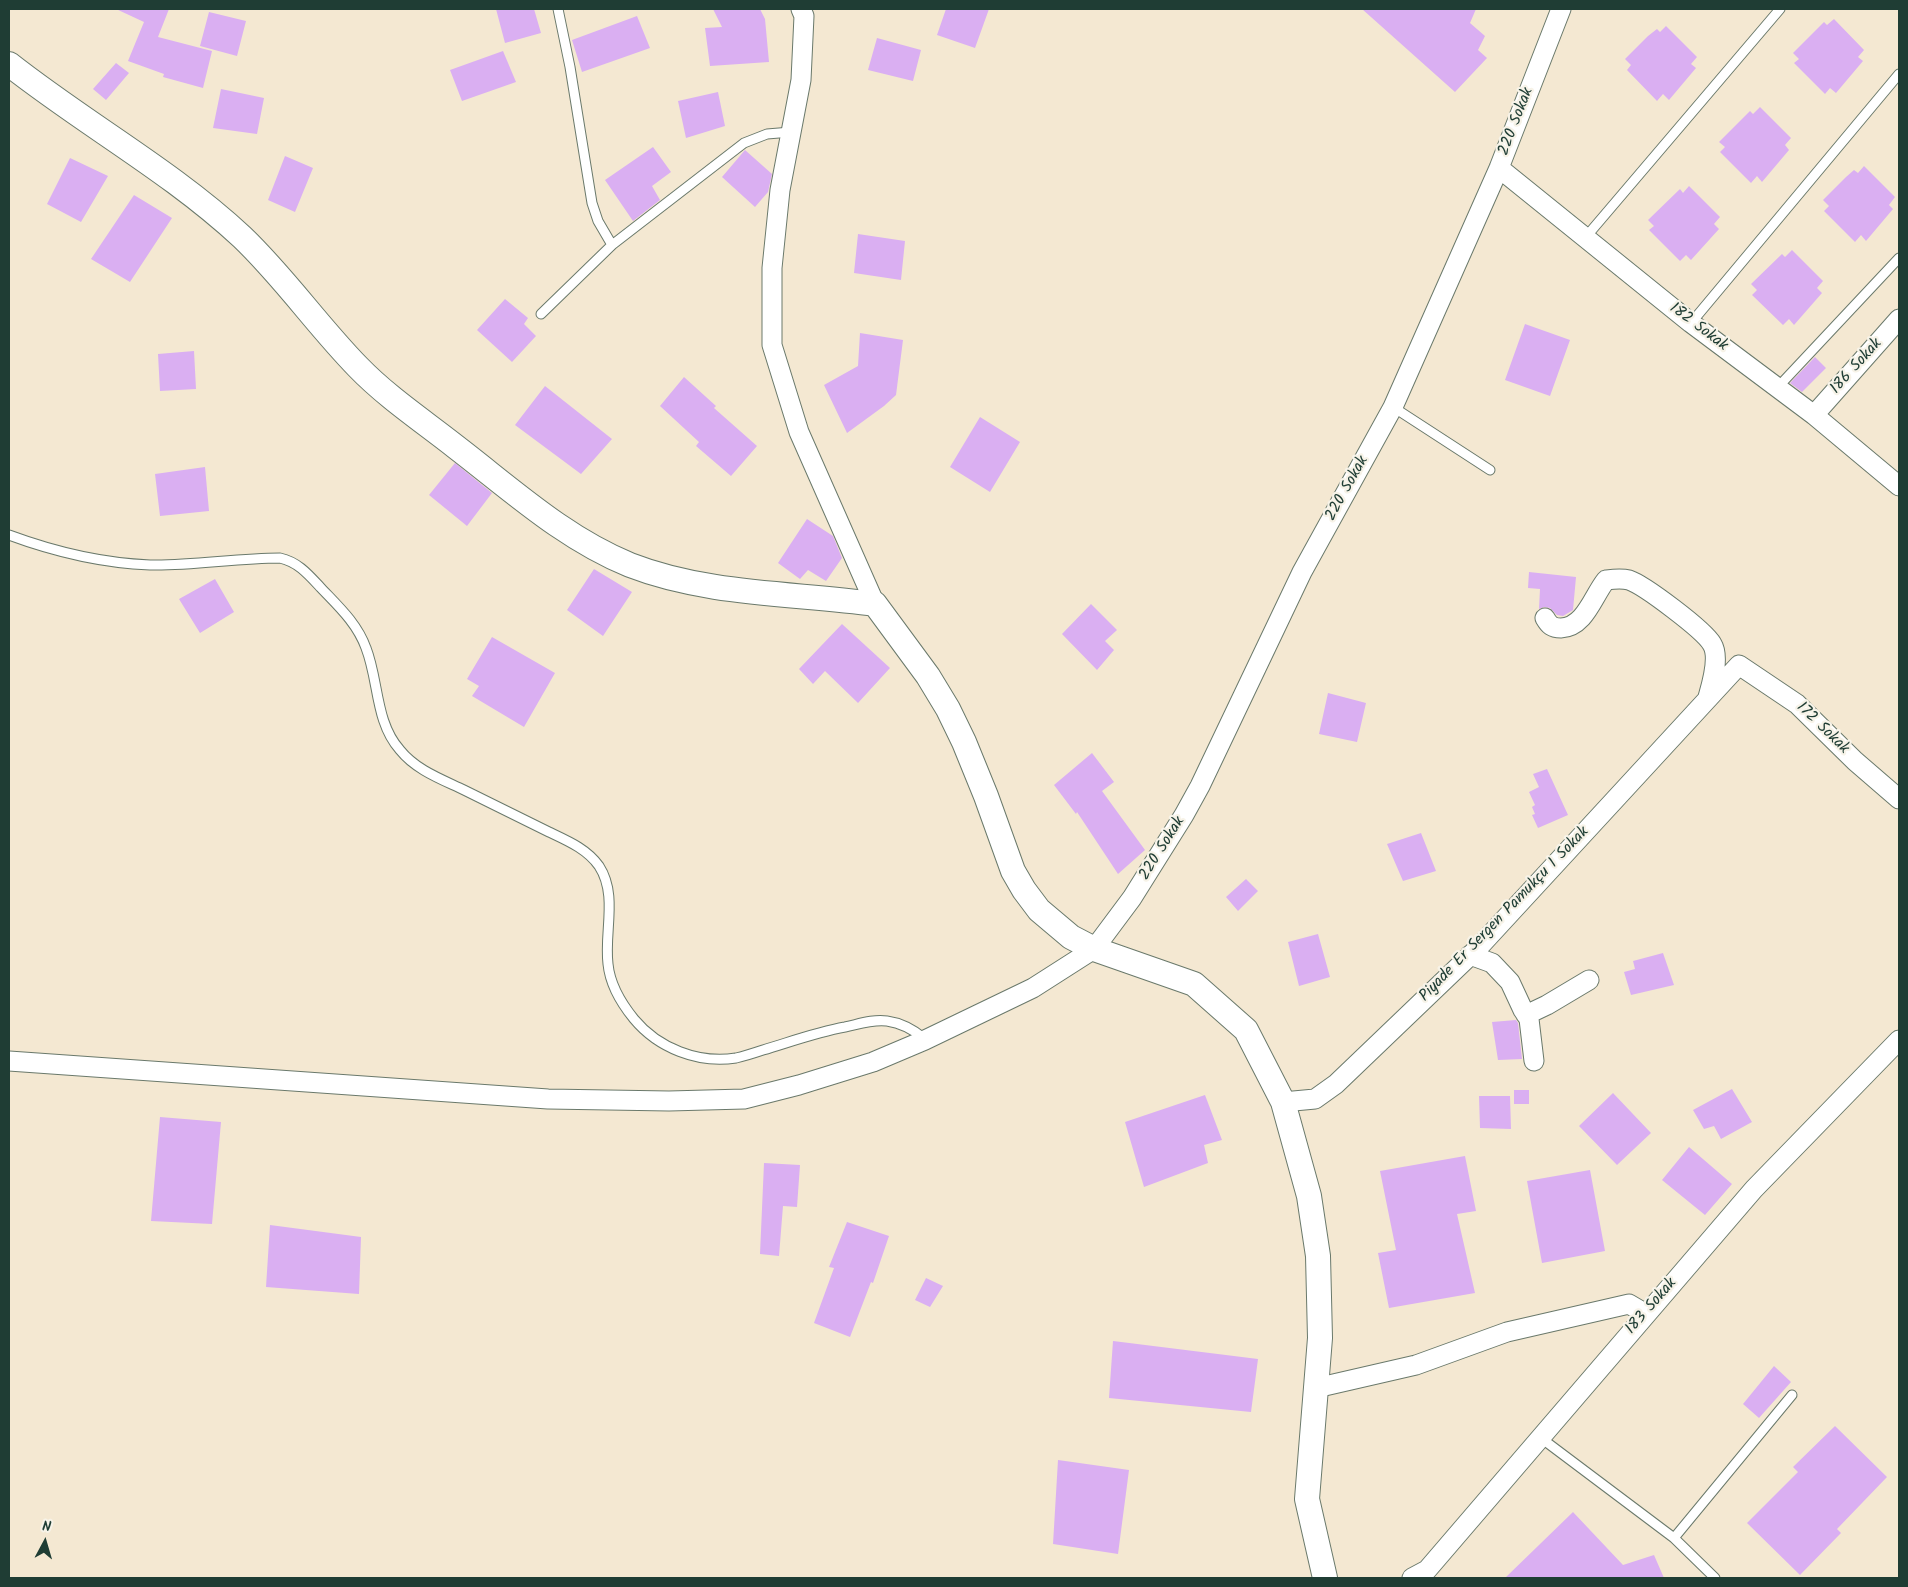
<!DOCTYPE html>
<html>
<head>
<meta charset="utf-8">
<style>
	body { margin:0 }
	#map { position:relative; width:1908px; height:1587px; overflow:hidden; background:#f4e8d2; font-family:Kalam,sans-serif }
	canvas { display:block }
	.frame { position:absolute; inset:0; border:10px solid #1f3d34; pointer-events:none }
	.north { position:absolute; left:20px; top:1517px; width:50px; height:50px; -webkit-text-stroke:4px #f7f3e8; paint-order:stroke; rotate:6deg; font-size:14px; font-weight:700; line-height:20px; text-align:center; color:#1f3d34 }
	.north::after { content:''; display:block; margin:auto; width:18px; height:22px; background:#1f3d34; clip-path:polygon(50% 0,100% 100%,50% 72%,0 100%) }
</style>
</head>
<body>
<div id="map">
<canvas width="1908" height="1587"></canvas>
<div class="frame"></div>
<div class="north">N</div>
</div>
<script>
const g = document.querySelector('canvas').getContext('2d');
g.lineJoin = 'round';
function fillPath(path, color) { g.fillStyle = color; g.fill(path, 'evenodd'); }
function strokePath(path, color, width, dash) { g.strokeStyle = color; g.lineWidth = width; g.lineCap = dash ? 'butt' : 'round'; g.setLineDash(dash || []); g.stroke(path); }
function drawText(font, color, halo, rows, align = 'center') {
  g.font = font + ' Kalam,sans-serif'; g.lineWidth = 4.5; g.setLineDash([]); g.textBaseline = 'middle'; g.strokeStyle = halo; g.fillStyle = color; for (const [text, x, y, turn = 0] of rows) {
    g.save(); g.translate(x, y); g.rotate((+turn || 0) * Math.PI / 180); g.textAlign = isNaN(turn) ? turn : align; if (halo) g.strokeText(text, 0, 0); g.fillText(text, 0, 0); g.restore();
  }
}
fillPath(new Path2D(`
	M 116,9 L 169,9 L 158,37 L 212,51 L 203,88 L 163,77 L 164,74 L 128,61 L 144,22 Z
	M 496,9 L 534,9 L 541,33 L 505,43 Z
	M 713,9 L 760,9 L 765,19 L 769,62 L 710,66 L 705,28 L 722,27 Z
	M 946,9 L 989,9 L 975,48 L 937,35 Z
	M 1362,9 L 1476,9 L 1470,23 L 1485,36 L 1478,50 L 1487,58 L 1455,92 Z
	M 209,12 L 246,21 L 237,56 L 200,46 Z
	M 637,16 L 650,48 L 582,72 L 572,40 Z
	M 1834,19 L 1864,50 L 1858,57 L 1863,61 L 1836,93 L 1830,88 L 1825,94 L 1794,63 L 1799,59 L 1793,53 L 1824,22 L 1827,25 Z
	M 1666,26 L 1697,57 L 1691,64 L 1696,68 L 1669,100 L 1663,94 L 1657,101 L 1627,70 L 1631,65 L 1625,59 L 1648,36 L 1657,29 L 1660,32 Z
	M 877,38 L 921,50 L 913,81 L 868,70 Z
	M 503,51 L 516,82 L 462,101 L 450,70 Z
	M 116,63 L 129,73 L 106,100 L 93,89 Z
	M 221,89 L 264,98 L 257,134 L 213,128 Z
	M 718,92 L 725,126 L 686,138 L 678,101 Z
	M 1760,107 L 1791,138 L 1785,145 L 1789,150 L 1762,182 L 1757,176 L 1751,183 L 1720,152 L 1725,147 L 1719,142 L 1750,111 L 1753,114 Z
	M 653,147 L 671,172 L 652,186 L 660,200 L 633,221 L 605,180 Z
	M 745,150 L 772,174 L 768,192 L 755,207 L 722,177 Z
	M 285,156 L 313,168 L 295,212 L 268,200 Z
	M 70,158 L 108,176 L 81,222 L 47,204 Z
	M 1864,166 L 1895,197 L 1889,205 L 1893,209 L 1866,241 L 1861,235 L 1855,242 L 1824,211 L 1829,206 L 1823,200 L 1846,177 L 1854,170 L 1858,173 Z
	M 1689,186 L 1720,217 L 1714,224 L 1719,229 L 1691,260 L 1686,255 L 1680,261 L 1649,230 L 1654,226 L 1648,220 L 1680,189 L 1683,193 Z
	M 134,195 L 172,218 L 130,282 L 91,259 Z
	M 858,234 L 905,241 L 901,280 L 854,273 Z
	M 1792,250 L 1823,281 L 1817,288 L 1822,293 L 1794,325 L 1789,319 L 1783,325 L 1752,295 L 1757,290 L 1751,284 L 1782,254 L 1785,257 Z
	M 505,299 L 528,318 L 524,324 L 536,336 L 512,362 L 477,330 Z
	M 1525,324 L 1570,340 L 1550,396 L 1505,380 Z
	M 860,333 L 903,340 L 896,395 L 884,406 L 847,433 L 824,385 L 858,366 Z
	M 194,351 L 196,389 L 160,391 L 158,354 Z
	M 1815,357 L 1826,368 L 1802,392 L 1790,383 Z
	M 684,377 L 716,406 L 714,408 L 757,446 L 731,476 L 696,446 L 699,442 L 660,406 Z
	M 545,386 L 612,439 L 581,474 L 515,425 Z
	M 980,417 L 1020,442 L 990,492 L 950,467 Z
	M 455,463 L 492,493 L 467,526 L 429,495 Z
	M 205,467 L 209,511 L 160,516 L 155,474 Z
	M 807,519 L 833,536 L 842,558 L 826,581 L 808,570 L 800,579 L 778,563 Z
	M 594,569 L 632,592 L 603,636 L 567,610 Z
	M 1529,572 L 1576,577 L 1573,610 L 1563,616 L 1557,615 L 1550,608 L 1544,607 L 1539,609 L 1540,589 L 1528,588 Z
	M 215,579 L 234,612 L 200,633 L 179,599 Z
	M 1091,604 L 1117,630 L 1105,641 L 1114,650 L 1097,670 L 1062,634 Z
	M 842,624 L 890,668 L 858,703 L 825,671 L 813,684 L 799,669 Z
	M 492,637 L 555,673 L 524,727 L 472,696 L 479,686 L 467,679 Z
	M 1328,693 L 1366,703 L 1357,742 L 1319,734 Z
	M 1092,753 L 1114,782 L 1102,791 L 1145,850 L 1118,874 L 1077,812 L 1076,814 L 1054,785 Z
	M 1547,769 L 1568,815 L 1538,828 L 1532,815 L 1535,814 L 1532,807 L 1535,805 L 1529,792 L 1539,787 L 1533,774 Z
	M 1421,833 L 1436,871 L 1403,881 L 1387,844 Z
	M 1246,879 L 1258,891 L 1238,911 L 1226,897 Z
	M 1318,934 L 1330,977 L 1299,986 L 1288,942 Z
	M 1663,953 L 1674,985 L 1631,995 L 1624,972 L 1635,969 L 1633,961 Z
	M 1516,1020 L 1518,1023 L 1522,1059 L 1498,1060 L 1492,1022 Z
	M 1732,1089 L 1752,1122 L 1721,1139 L 1714,1126 L 1704,1129 L 1693,1110 Z
	M 1514,1090 L 1529,1090 L 1529,1104 L 1514,1104 Z
	M 1613,1093 L 1651,1133 L 1617,1165 L 1579,1126 Z
	M 1205,1095 L 1222,1140 L 1204,1145 L 1208,1163 L 1144,1187 L 1125,1122 Z
	M 1479,1096 L 1510,1096 L 1511,1129 L 1480,1128 Z
	M 160,1117 L 221,1122 L 212,1224 L 151,1221 Z
	M 1689,1147 L 1732,1184 L 1705,1215 L 1662,1180 Z
	M 1465,1156 L 1476,1211 L 1457,1214 L 1475,1293 L 1389,1308 L 1378,1253 L 1396,1250 L 1380,1171 Z
	M 764,1163 L 800,1165 L 797,1207 L 783,1206 L 779,1256 L 760,1254 Z
	M 1590,1170 L 1605,1251 L 1542,1263 L 1527,1181 Z
	M 847,1222 L 889,1236 L 873,1283 L 871,1282 L 850,1337 L 814,1323 L 834,1268 L 829,1267 Z
	M 270,1225 L 361,1237 L 359,1294 L 266,1287 Z
	M 926,1278 L 943,1286 L 930,1307 L 915,1300 Z
	M 1113,1341 L 1258,1359 L 1251,1412 L 1109,1398 Z
	M 1774,1366 L 1791,1382 L 1759,1418 L 1743,1404 Z
	M 1835,1426 L 1887,1477 L 1837,1529 L 1841,1533 L 1800,1575 L 1747,1523 L 1798,1472 L 1793,1467 Z
	M 1058,1460 L 1129,1470 L 1118,1554 L 1053,1544 Z
	M 1573,1512 L 1623,1565 L 1654,1555 L 1664,1578 L 1505,1578 Z`), '#daaff2');
const service = new Path2D(`
	M 558,9 L 570,67 L 592,203 L 598,221 L 612,245
	M 1585,238 L 1780,9
	M 541,314 L 612,245 L 744,143 L 767,134 L 791,132
	M 1691,323 L 1899,74
	M 1778,387 L 1899,258
	M 1393,407 L 1490,470
	M 9,535 C 55,552 101,563 150,565 C 193,566 236,558 280,558 C 298,562 308,574 321,588 C 338,606 357,623 366,648 C 379,681 375,722 400,750 C 416,770 441,779 464,790 C 492,804 521,818 549,832 C 568,841 587,849 599,866 C 618,895 604,932 608,964 C 610,985 621,1003 634,1019 C 658,1048 698,1064 736,1058 C 745,1056 754,1053 763,1050 C 790,1042 817,1032 845,1027 C 859,1024 873,1019 887,1021 C 902,1023 914,1030 925,1039
	M 1541,1438 L 1674,1538 L 1715,1578
	M 1674,1538 L 1792,1395`);
const minor = new Path2D(`
	M 801,9 L 804,16 L 801,80 L 780,190 L 772,268 L 772,345 L 799,432 L 875,604
	M 1499,168 L 1691,323 L 1814,415 L 1899,486
	M 1814,415 L 1899,319
	M 1545,618 C 1549,625 1552,628 1561,628 C 1585,627 1593,596 1606,580 C 1614,579 1621,578 1629,580 C 1644,585 1704,630 1712,644 C 1720,657 1712,683 1708,697
	M 1470,955 L 1492,963 L 1510,982 L 1523,1010 L 1529,1019 L 1534,1061
	M 1526,1015 L 1547,1005 L 1589,980
	M 9,1061 L 548,1099 L 669,1101 L 744,1099 L 799,1085 L 873,1062 L 925,1040 L 1033,988 L 1094,949 L 1132,898 L 1184,815 L 1200,786 L 1302,572 L 1393,407 L 1499,168 L 1561,9
	M 1283,1102 L 1315,1099 L 1336,1084 L 1479,947 L 1739,665 L 1797,704 L 1855,761 L 1899,799
	M 1316,1388 L 1416,1365 L 1507,1332 L 1629,1304 L 1646,1314
	M 1412,1578 L 1427,1570 L 1754,1189 L 1899,1040`);
const tertiary = new Path2D(`
	M 9,64 C 85,124 171,171 242,237 C 284,277 317,325 358,367 C 387,397 423,421 456,447 C 512,490 564,538 630,565 C 707,595 794,593 875,604 L 928,676 L 948,709 L 964,742 L 986,796 L 1013,871 L 1024,890 L 1039,910 L 1071,937 L 1094,949 L 1194,984 L 1246,1030 L 1283,1102 L 1309,1196 L 1318,1256 L 1320,1338 L 1307,1499 L 1325,1578`);
strokePath(service, '#6a796b', 11);
strokePath(minor, '#6a796b', 21);
strokePath(tertiary, '#6a796b', 26);
strokePath(service, '#fff', 9);
strokePath(minor, '#fff', 19);
strokePath(tertiary, '#fff', 24);
drawText('16px', '#1f3d34', '#f7f3e8', [
	["220 Sokak",1517,122,-69],
	["182 Sokak",1698,328,37],
	["186 Sokak",1857,367,-48],
	["220 Sokak",1348,489,-61],
	["172 Sokak",1822,729,44],
	["220 Sokak",1163,849,-58],
	["Piyade Er Sergen Pamukçu 1 Sokak",1505,915,-46],
	["183 Sokak",1652,1307,-49]
]);
</script>
</body>
</html>
